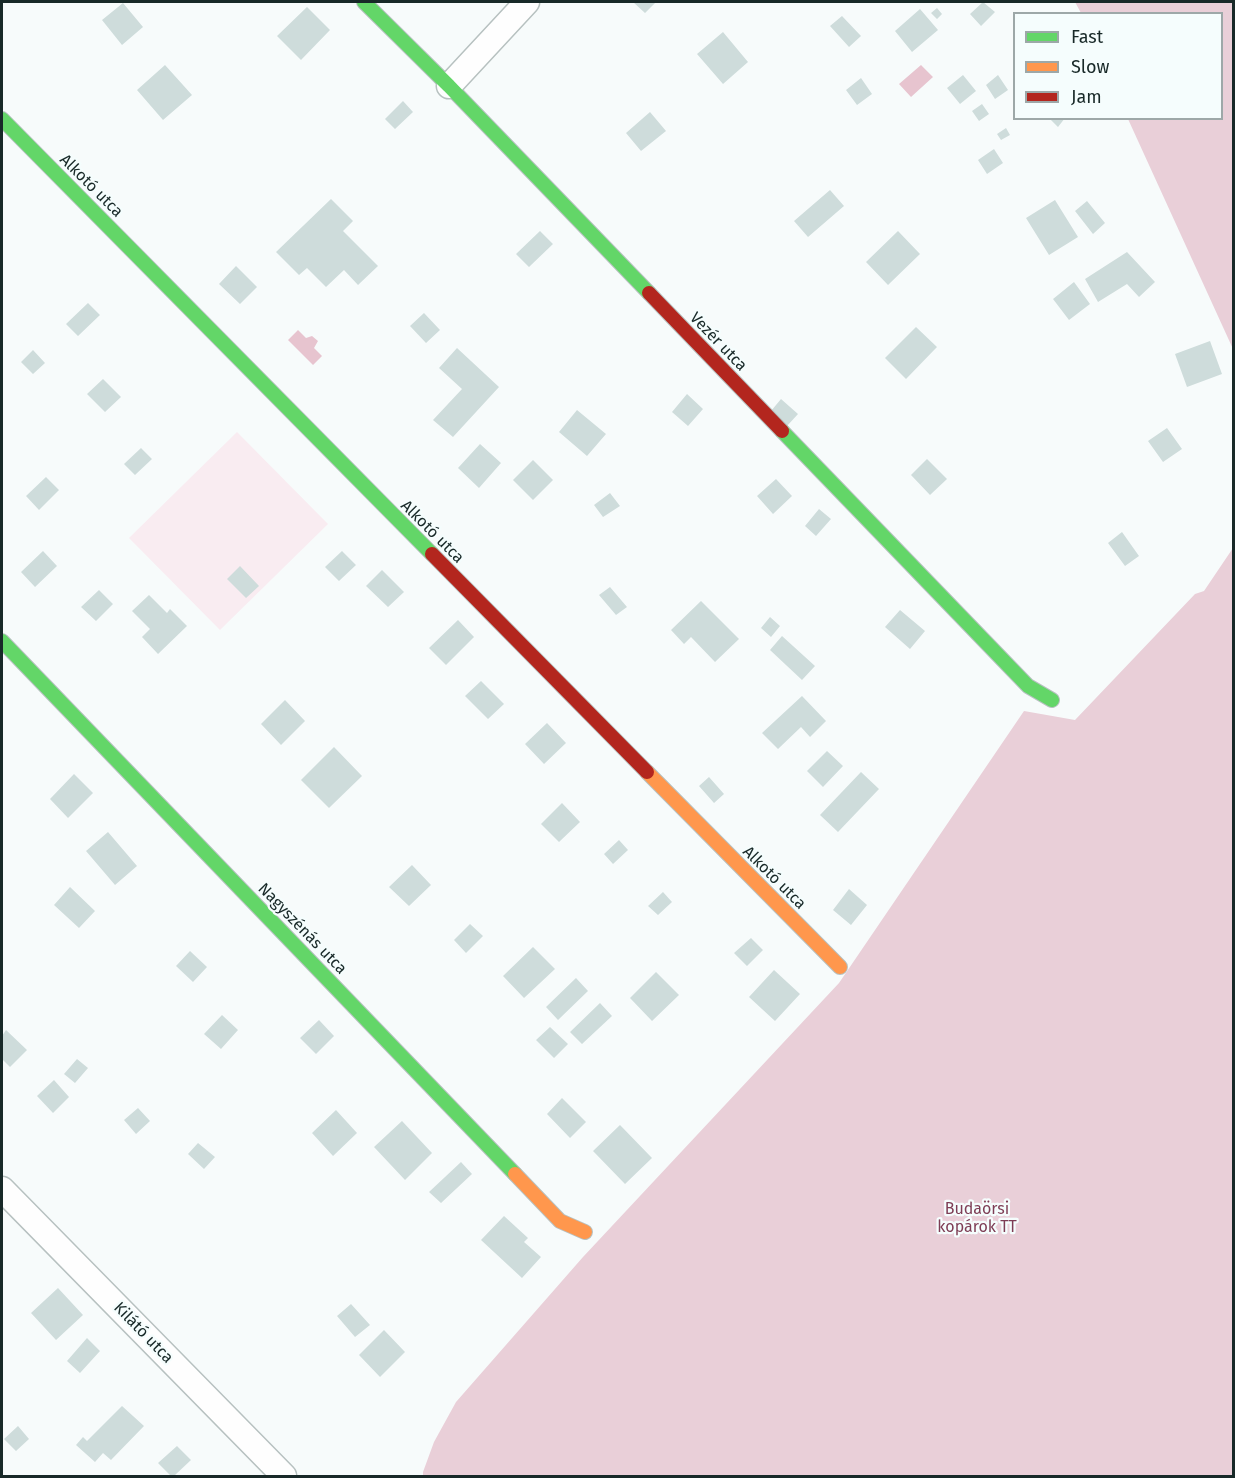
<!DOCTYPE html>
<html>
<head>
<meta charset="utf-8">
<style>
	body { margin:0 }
	#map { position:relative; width:1235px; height:1478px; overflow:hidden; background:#f7fbfb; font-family:"Fira Sans",sans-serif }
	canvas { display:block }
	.frame { position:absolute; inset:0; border:3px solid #182928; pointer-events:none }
	.legend { position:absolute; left:1013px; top:12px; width:210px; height:108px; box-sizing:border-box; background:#f5fdfd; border:2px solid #9da8a8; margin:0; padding:8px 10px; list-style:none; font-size:18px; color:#182928 }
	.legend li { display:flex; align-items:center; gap:12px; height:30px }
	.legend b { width:30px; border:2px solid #9da8a8 }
</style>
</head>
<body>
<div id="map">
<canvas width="1235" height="1478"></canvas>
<div class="frame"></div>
<ul class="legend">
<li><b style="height:8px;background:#63d668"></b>Fast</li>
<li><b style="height:8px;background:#ff974d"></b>Slow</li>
<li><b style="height:8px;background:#b3261e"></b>Jam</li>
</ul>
</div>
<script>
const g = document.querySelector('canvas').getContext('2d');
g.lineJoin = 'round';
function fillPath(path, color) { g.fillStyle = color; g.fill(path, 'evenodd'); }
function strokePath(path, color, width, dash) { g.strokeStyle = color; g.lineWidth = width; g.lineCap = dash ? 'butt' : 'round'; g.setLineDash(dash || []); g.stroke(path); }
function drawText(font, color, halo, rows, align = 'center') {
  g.font = font + ' "Fira Sans",sans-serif'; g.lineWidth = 4.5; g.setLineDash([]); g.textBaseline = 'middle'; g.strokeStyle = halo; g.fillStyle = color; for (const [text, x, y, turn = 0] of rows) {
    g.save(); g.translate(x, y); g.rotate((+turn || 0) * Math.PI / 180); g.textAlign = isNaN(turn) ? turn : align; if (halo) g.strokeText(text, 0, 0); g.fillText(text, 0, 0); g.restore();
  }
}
fillPath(new Path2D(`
	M 237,432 L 328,524 L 220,630 L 129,538 Z`), '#f9ecf1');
fillPath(new Path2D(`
	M 1075,2 L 1233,2 L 1233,349 L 1128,119 L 1222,118 L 1222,14 L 1081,13 Z
	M 1233,548 L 1233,1476 L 423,1476 L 423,1472 L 434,1442 L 456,1402 L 583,1257 L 839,983 L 1024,711 L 1075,720 L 1195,594 L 1204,591 Z`), '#e9cfd8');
fillPath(new Path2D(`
	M 921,65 L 933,77 L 911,97 L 899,84 Z
	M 298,330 L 306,338 L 312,336 L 318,341 L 314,348 L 322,356 L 313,365 L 288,340 Z`), '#e7c4cf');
fillPath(new Path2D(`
	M 633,2 L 656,2 L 645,13 Z
	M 983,2 L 995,12 L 981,26 L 970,14 Z
	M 123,3 L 143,27 L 122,45 L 102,20 Z
	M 307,7 L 330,30 L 301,60 L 277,36 Z
	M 937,8 L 942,14 L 937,19 L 931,13 Z
	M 920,9 L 938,30 L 912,52 L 895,31 Z
	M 842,16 L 861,36 L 849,47 L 830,26 Z
	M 723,32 L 748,62 L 723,84 L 697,54 Z
	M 165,65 L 192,95 L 163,120 L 137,90 Z
	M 963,75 L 976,91 L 960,104 L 947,88 Z
	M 998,75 L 1008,90 L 995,99 L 986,85 Z
	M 861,78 L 872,94 L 857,105 L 846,90 Z
	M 403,101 L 413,112 L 395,129 L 385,119 Z
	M 982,104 L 989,114 L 979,121 L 972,111 Z
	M 650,112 L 666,131 L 641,151 L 626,133 Z
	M 1049,118 L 1065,118 L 1058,127 Z
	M 1006,128 L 1010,135 L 1001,140 L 997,134 Z
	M 994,149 L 1003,163 L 987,174 L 978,160 Z
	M 830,190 L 844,206 L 808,237 L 794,221 Z
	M 331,199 L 353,221 L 343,231 L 378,266 L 358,285 L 344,270 L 326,287 L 307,268 L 299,275 L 276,252 Z
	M 1055,200 L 1078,237 L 1049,255 L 1026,218 Z
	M 1087,201 L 1105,223 L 1093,234 L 1075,211 Z
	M 540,231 L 553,244 L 529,267 L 516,254 Z
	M 898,231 L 920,254 L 888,285 L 866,262 Z
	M 1127,252 L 1155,282 L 1139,297 L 1127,284 L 1098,302 L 1085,279 Z
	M 236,266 L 257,287 L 240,304 L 219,284 Z
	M 1074,282 L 1090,304 L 1069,320 L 1053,299 Z
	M 88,303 L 100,315 L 78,336 L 66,324 Z
	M 424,313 L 440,330 L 426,343 L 410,326 Z
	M 916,327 L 937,347 L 906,379 L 885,358 Z
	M 1210,341 L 1222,374 L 1187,387 L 1175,354 Z
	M 457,348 L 499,387 L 453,437 L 433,420 L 462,389 L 439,368 Z
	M 33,350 L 45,363 L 33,374 L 21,362 Z
	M 103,379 L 121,397 L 105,412 L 87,394 Z
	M 687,394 L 703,409 L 688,426 L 672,412 Z
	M 781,399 L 798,414 L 787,426 L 771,411 Z
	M 577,410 L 606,434 L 587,456 L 559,432 Z
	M 1167,428 L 1182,449 L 1163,462 L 1148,441 Z
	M 480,444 L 501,463 L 479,488 L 458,468 Z
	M 141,448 L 152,459 L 135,475 L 124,464 Z
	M 927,459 L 947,479 L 930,495 L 911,475 Z
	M 533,460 L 553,480 L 533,500 L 513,480 Z
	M 46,477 L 59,490 L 39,510 L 26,496 Z
	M 776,479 L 792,496 L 773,514 L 757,496 Z
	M 610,493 L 620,506 L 603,517 L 594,505 Z
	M 819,509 L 831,519 L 816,536 L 805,526 Z
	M 1122,532 L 1139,556 L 1125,566 L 1108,543 Z
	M 43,551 L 57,566 L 35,587 L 21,572 Z
	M 342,551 L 356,565 L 339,581 L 325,567 Z
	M 240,566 L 259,586 L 246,598 L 227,579 Z
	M 382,570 L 404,592 L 388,607 L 366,586 Z
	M 610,587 L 627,607 L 616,615 L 599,595 Z
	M 99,590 L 113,604 L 96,621 L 81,607 Z
	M 149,595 L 167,613 L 170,609 L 187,626 L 158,654 L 142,637 L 150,629 L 132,611 Z
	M 701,601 L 739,639 L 715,662 L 691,637 L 684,644 L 671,630 Z
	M 900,610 L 925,631 L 910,649 L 885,627 Z
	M 770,617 L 780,626 L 771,637 L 761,628 Z
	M 458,620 L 474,637 L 446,665 L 429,648 Z
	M 782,636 L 815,666 L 802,680 L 770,650 Z
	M 481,681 L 504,704 L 488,719 L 465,696 Z
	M 802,696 L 826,721 L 810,737 L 801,727 L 778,749 L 762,733 Z
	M 285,700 L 305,721 L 281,745 L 261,724 Z
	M 547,723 L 566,743 L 544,764 L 525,744 Z
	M 334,747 L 362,776 L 329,808 L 301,780 Z
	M 827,751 L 843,766 L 823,787 L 807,771 Z
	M 861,772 L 879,789 L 838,832 L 820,815 Z
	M 74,774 L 93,793 L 68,818 L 50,799 Z
	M 709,777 L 724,794 L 714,803 L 699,786 Z
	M 562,803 L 580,822 L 559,842 L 541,824 Z
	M 108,832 L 137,866 L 115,885 L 86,851 Z
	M 619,840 L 628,850 L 613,864 L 604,854 Z
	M 412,865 L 431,885 L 409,906 L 389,887 Z
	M 70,887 L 95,911 L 79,928 L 54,905 Z
	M 849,889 L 867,905 L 851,925 L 833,910 Z
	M 663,892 L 672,902 L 658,915 L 648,906 Z
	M 470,924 L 483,936 L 466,953 L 454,940 Z
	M 751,938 L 763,950 L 747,966 L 734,953 Z
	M 533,947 L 555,969 L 524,998 L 503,976 Z
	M 190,951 L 207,967 L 193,982 L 176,966 Z
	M 774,970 L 800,994 L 775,1021 L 749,997 Z
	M 656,972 L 679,995 L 652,1021 L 630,998 Z
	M 576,978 L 588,991 L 558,1020 L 546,1007 Z
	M 600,1003 L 612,1016 L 582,1044 L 570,1032 Z
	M 222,1015 L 238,1030 L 221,1049 L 204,1034 Z
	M 319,1020 L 334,1036 L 316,1054 L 300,1038 Z
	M 550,1027 L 568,1044 L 554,1058 L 536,1040 Z
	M 6,1030 L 27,1050 L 10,1067 L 2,1059 L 2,1036 Z
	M 77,1059 L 88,1068 L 75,1083 L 64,1074 Z
	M 54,1080 L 69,1097 L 53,1113 L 37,1096 Z
	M 562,1098 L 586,1122 L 570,1138 L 547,1114 Z
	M 138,1108 L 150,1121 L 136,1134 L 124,1120 Z
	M 336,1110 L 357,1133 L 333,1156 L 312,1133 Z
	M 402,1121 L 432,1153 L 405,1180 L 374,1147 Z
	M 620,1125 L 652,1158 L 625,1184 L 593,1151 Z
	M 198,1143 L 215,1157 L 204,1169 L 188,1154 Z
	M 461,1162 L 472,1174 L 441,1203 L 429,1192 Z
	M 504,1216 L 528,1238 L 524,1242 L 541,1257 L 522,1278 L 481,1240 Z
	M 58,1288 L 83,1315 L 56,1340 L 31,1313 Z
	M 351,1304 L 370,1325 L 355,1337 L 337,1316 Z
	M 384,1330 L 405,1352 L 380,1377 L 359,1355 Z
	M 87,1338 L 100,1351 L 80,1373 L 67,1361 Z
	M 122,1406 L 144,1426 L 111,1460 L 103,1453 L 95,1462 L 76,1445 L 83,1437 L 87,1441 Z
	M 18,1426 L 29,1439 L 16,1451 L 4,1439 Z
	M 177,1446 L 191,1460 L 174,1476 L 171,1476 L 158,1463 Z`), '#cedcdb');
const street = new Path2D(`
	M 449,86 L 527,2
	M 2,1189 L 284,1476`);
const fast = new Path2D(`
	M 364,2 L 449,86 L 649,293
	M 2,119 L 432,554
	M 782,431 L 1028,686 L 1052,700
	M 2,641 L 515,1174`);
const slow = new Path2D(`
	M 647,772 L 840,967
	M 515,1174 L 560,1221 L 585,1232`);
const jam = new Path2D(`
	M 649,293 L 782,431
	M 432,554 L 647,772`);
strokePath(street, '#b7c1c0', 27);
strokePath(fast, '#b7c1c0', 16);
strokePath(slow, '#b7c1c0', 16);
strokePath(jam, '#b7c1c0', 16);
strokePath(street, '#fefefe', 24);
strokePath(fast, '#63d668', 14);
strokePath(slow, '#ff974d', 14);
strokePath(jam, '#b3261e', 14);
drawText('16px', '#182928', '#f5fdfd', [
	["Alkotó utca",91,186,45],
	["Vezér utca",718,342,46],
	["Alkotó utca",432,532,45],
	["Alkotó utca",774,878,45],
	["Nagyszénás utca",302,929,46],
	["Kilátó utca",143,1333,46]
]);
drawText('16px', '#7e3d55', '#f5fdfd', [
	["Budaörsi",977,1210],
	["kopárok TT",977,1228]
]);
</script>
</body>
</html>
